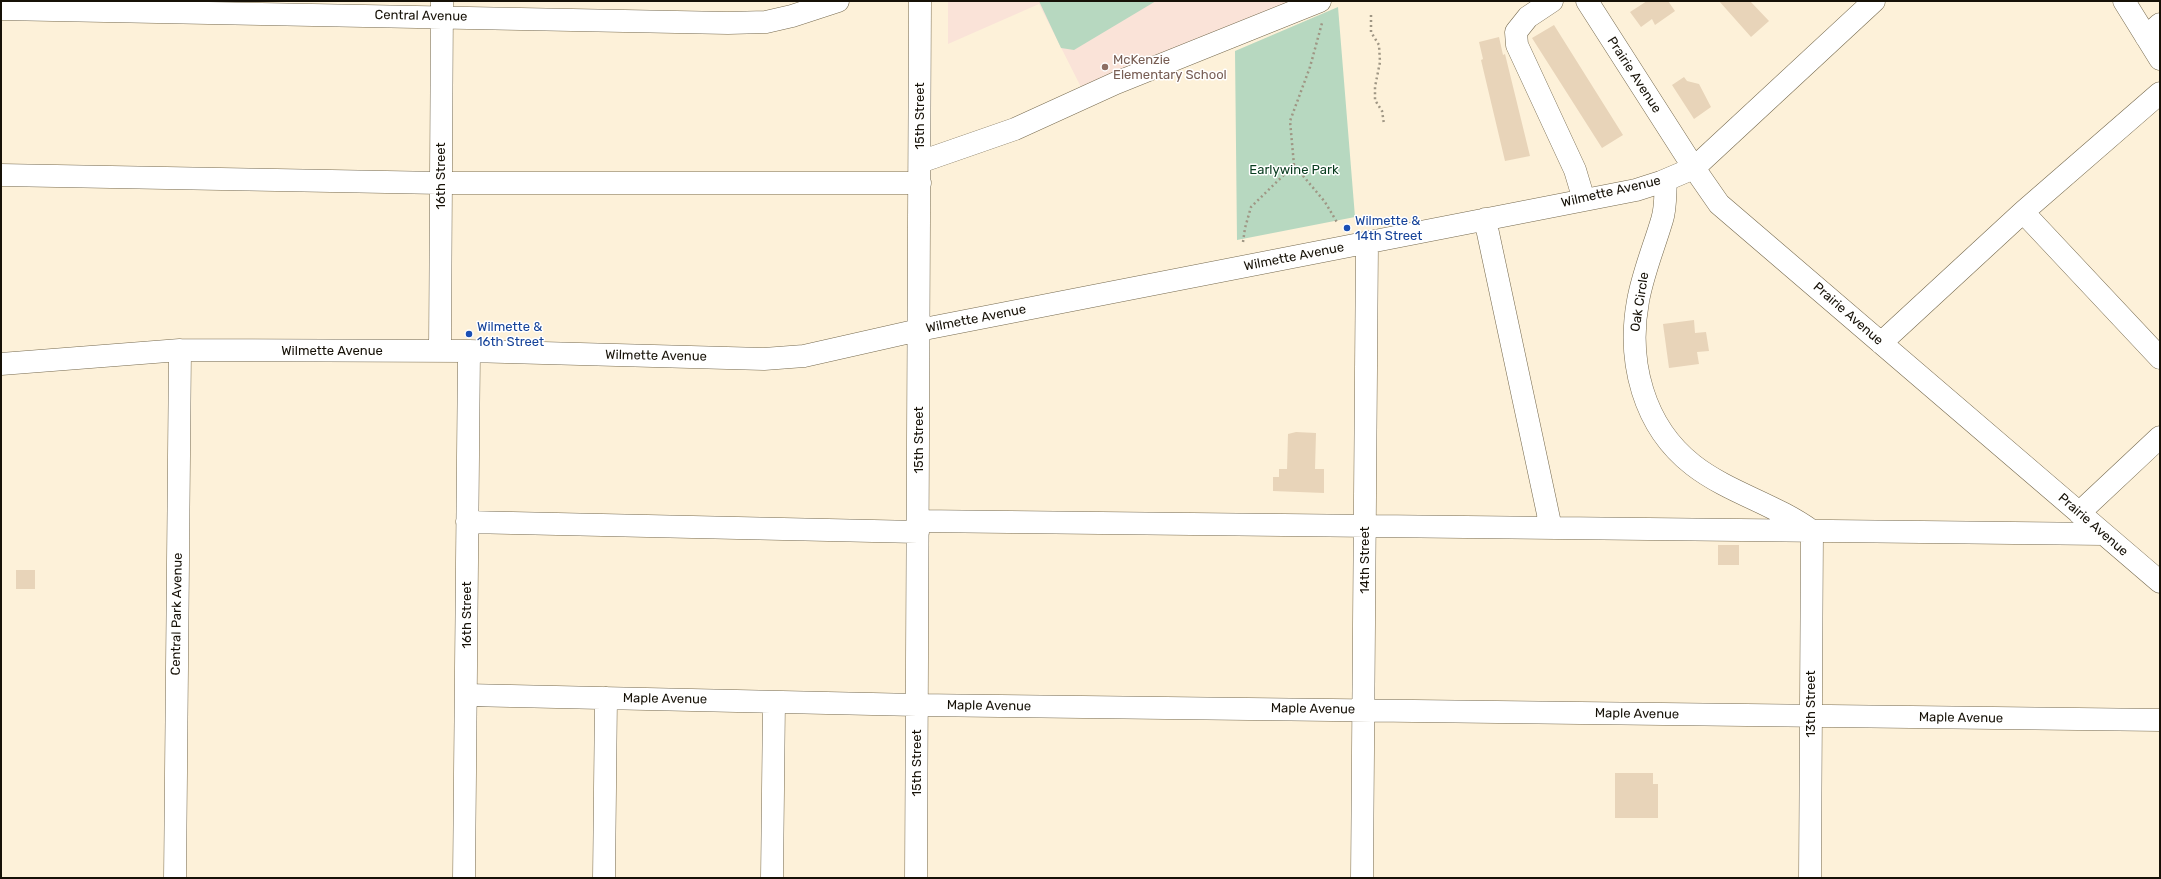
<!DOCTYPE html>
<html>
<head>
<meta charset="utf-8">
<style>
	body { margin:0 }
	#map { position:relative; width:2161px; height:879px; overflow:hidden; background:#fdf1d9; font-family:Rubik,sans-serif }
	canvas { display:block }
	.frame { position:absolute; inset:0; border:2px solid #161107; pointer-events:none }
</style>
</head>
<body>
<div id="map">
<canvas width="2161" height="879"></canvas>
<div class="frame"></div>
</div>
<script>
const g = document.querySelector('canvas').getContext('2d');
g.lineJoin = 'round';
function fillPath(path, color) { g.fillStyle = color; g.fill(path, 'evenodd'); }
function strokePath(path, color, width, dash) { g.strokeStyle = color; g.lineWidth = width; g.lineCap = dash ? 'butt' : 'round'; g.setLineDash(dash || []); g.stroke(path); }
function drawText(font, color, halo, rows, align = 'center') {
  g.font = font + ' Rubik,sans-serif'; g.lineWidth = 3; g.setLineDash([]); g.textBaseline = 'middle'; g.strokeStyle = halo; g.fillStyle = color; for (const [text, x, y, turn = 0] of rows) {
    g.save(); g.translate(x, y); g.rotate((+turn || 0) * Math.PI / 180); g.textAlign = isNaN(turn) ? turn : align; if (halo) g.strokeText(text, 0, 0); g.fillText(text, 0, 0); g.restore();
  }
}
fillPath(new Path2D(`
	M 948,1 L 1301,1 L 1083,91 L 1039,4 L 948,44 Z`), '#fae3d8');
fillPath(new Path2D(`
	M 1039,1 L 1156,1 L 1074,50 L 1061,48 Z
	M 1338,7 L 1355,217 L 1237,240 L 1235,51 Z`), '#b7d8c0');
fillPath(new Path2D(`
	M 1647,1 L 1668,1 L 1675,11 L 1655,25 L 1652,19 L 1641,27 L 1630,12 Z
	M 1719,1 L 1750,1 L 1769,21 L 1751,37 Z
	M 1554,25 L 1623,135 L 1602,148 L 1532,38 Z
	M 1499,37 L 1503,55 L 1505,54 L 1530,156 L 1505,161 L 1481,60 L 1483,59 L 1479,42 Z
	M 1684,77 L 1687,81 L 1699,84 L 1711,107 L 1694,119 L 1672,85 Z
	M 1694,320 L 1695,333 L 1706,332 L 1709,351 L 1697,352 L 1699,364 L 1669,368 L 1663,324 Z
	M 1296,432 L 1316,433 L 1315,469 L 1324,469 L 1324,493 L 1273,491 L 1273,477 L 1279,477 L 1279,469 L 1287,469 L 1288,434 Z
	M 1718,545 L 1739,545 L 1739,565 L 1718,565 Z
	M 16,570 L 35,570 L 35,589 L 16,589 Z
	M 1615,773 L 1653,773 L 1653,784 L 1658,784 L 1658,818 L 1615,818 Z`), '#e8d4b9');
const minor = new Path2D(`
	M 1552,1 L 1528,17 L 1516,32 L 1517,45 L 1575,170 L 1584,200
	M 1587,1 L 1694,168 L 1719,204 L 2160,582
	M 2124,1 L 2160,59
	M 1,9 L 728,23 L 766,22 L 792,16 L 838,1
	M 2146,37 L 2160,24
	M 920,162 L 1015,129 L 1116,83 L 1320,1
	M 1,175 L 441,183 L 920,183
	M 1666,180 C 1665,193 1666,208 1662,220 C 1654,247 1643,273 1638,301 C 1627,361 1643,426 1693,465 C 1729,493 1775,504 1812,531 L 1810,878
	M 2023,212 L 2160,358
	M 1485,219 L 1551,528
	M 1881,343 L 2023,212 L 2160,93
	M 440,351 L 442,3
	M 1,364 L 180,350 L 469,351 L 764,359 L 804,356 L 919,330 L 1636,190 L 1661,182 L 1694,168 L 1874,1
	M 2079,513 L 2160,437
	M 918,521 L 2104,534
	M 467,522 L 918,532
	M 466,695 L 917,705 L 2160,720
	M 175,878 L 180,350
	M 464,878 L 469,351
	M 604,878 L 606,698
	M 772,878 L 774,702
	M 916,878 L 920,1
	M 1362,878 L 1367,243`);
strokePath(minor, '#766a4f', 23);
strokePath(new Path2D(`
	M 1371,15 L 1371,32 L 1379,45 L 1380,62 L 1375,87 L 1375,100 L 1382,111 L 1384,124
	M 1294,165 L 1290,121 L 1310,67 L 1322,23
	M 1243,242 L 1245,228 L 1251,207 L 1294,165 L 1325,202 L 1338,224`), '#9f9684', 2.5, [2, 3]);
strokePath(minor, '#fff', 22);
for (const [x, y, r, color] of [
	[1105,67,4,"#8d6e63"],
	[1347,228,4,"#1a4fb4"],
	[469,334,4,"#1a4fb4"]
]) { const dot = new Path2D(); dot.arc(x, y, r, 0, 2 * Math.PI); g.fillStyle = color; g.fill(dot); strokePath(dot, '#fff', 1.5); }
drawText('13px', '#161107', '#fff', [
	["Central Avenue",421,16,1],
	["Prairie Avenue",1634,75,57],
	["15th Street",920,116,-90],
	["16th Street",441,176,-90],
	["Wilmette Avenue",1611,192,-13],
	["Wilmette Avenue",1294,257,-11],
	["Oak Circle",1640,302,-81],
	["Prairie Avenue",1848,314,41],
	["Wilmette Avenue",976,319,-11],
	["Wilmette Avenue",332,351],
	["Wilmette Avenue",656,356,1],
	["15th Street",919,440,-90],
	["Prairie Avenue",2093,525,41],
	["14th Street",1365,560,-90],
	["Central Park Avenue",177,614,-89],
	["16th Street",467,615,-90],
	["Maple Avenue",665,699,1],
	["13th Street",1811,704,-90],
	["Maple Avenue",989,706,1],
	["Maple Avenue",1313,709,1],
	["Maple Avenue",1637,714,1],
	["Maple Avenue",1961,718,1],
	["15th Street",917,763,-90]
]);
drawText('13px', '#785e54', '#fff', [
	["McKenzie",1113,60],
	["Elementary School",1113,75]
], 'left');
drawText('13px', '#083c1f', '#fff', [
	["Earlywine Park",1294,170]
]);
drawText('13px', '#164399', '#fff', [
	["Wilmette &",1355,221],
	["14th Street",1355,236],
	["Wilmette &",477,327],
	["16th Street",477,342]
], 'left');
</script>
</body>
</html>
